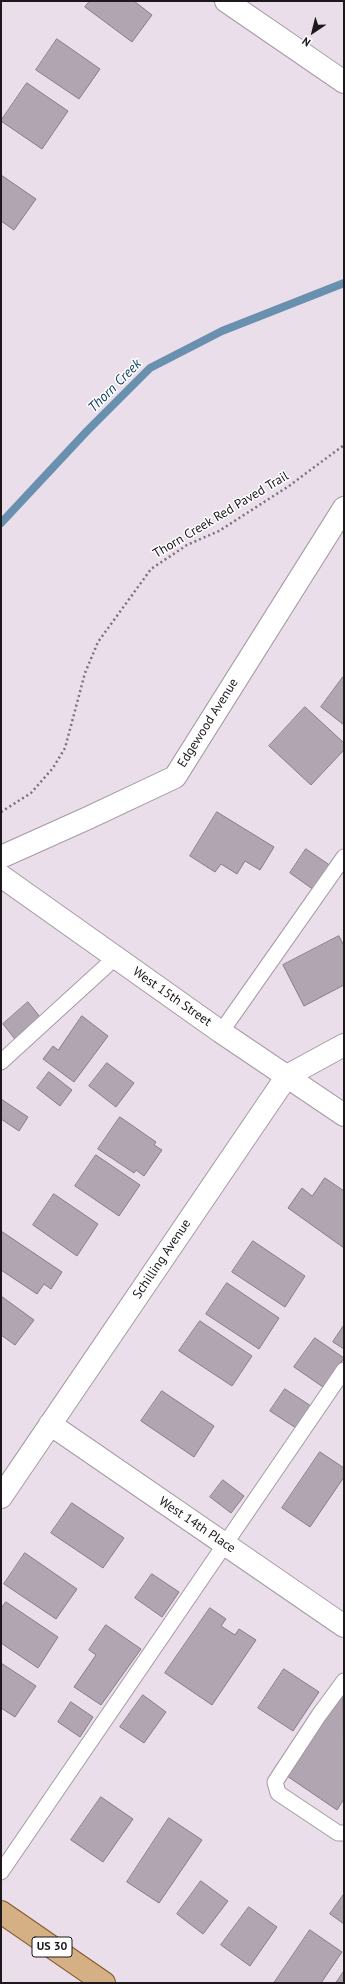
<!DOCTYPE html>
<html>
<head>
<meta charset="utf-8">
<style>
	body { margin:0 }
	#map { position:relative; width:345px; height:1984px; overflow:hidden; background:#eadeea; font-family:"PT Sans",sans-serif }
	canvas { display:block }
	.frame { position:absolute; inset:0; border:2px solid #1c181c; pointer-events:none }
	.north { position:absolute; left:293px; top:12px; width:40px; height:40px; -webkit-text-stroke:3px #fff; paint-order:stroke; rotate:215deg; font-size:11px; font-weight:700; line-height:16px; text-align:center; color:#1c181c }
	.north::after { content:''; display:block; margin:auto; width:14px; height:18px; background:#1c181c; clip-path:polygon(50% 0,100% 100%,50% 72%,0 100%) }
</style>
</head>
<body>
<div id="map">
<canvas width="345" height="1984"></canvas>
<div class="frame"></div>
<div class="north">N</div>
</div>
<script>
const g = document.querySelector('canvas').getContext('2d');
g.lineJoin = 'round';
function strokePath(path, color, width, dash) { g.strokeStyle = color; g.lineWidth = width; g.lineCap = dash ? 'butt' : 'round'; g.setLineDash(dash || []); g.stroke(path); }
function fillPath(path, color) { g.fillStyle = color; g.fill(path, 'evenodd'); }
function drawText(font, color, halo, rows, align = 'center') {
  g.font = font + ' "PT Sans",sans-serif'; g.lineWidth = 3; g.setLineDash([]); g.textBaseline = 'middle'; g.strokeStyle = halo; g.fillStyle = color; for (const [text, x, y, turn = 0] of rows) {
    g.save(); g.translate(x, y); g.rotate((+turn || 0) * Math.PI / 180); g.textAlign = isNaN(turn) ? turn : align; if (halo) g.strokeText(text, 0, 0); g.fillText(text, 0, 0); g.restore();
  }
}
strokePath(new Path2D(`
	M 1,523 L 87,431 L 150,368 L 222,331 L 344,283`), '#6990ae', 8);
const building = new Path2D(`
	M 90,1 L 134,1 L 152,15 L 132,42 L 85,7 Z
	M 57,39 L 100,69 L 79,99 L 36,70 Z
	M 27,83 L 68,111 L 42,149 L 1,121 Z
	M 1,175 L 36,199 L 14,230 L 1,221 Z
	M 343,677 L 344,677 L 344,725 L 321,707 Z
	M 305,707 L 344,743 L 344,750 L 311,785 L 269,746 Z
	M 217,812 L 274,847 L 260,870 L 245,861 L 237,874 L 221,864 L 215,872 L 190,856 Z
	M 306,849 L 331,866 L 314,890 L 290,873 Z
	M 339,936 L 344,946 L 344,985 L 304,1006 L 283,965 Z
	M 28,1002 L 44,1022 L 18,1043 L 3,1024 Z
	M 82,1016 L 108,1036 L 74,1082 L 43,1059 L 53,1046 L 58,1050 Z
	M 107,1063 L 134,1083 L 116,1107 L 89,1086 Z
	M 49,1072 L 72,1090 L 60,1106 L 37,1088 Z
	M 1,1099 L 28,1117 L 19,1131 L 1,1119 Z
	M 120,1117 L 156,1142 L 154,1145 L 162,1150 L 144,1176 L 136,1170 L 134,1173 L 98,1149 Z
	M 96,1155 L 140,1185 L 119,1216 L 75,1186 Z
	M 325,1178 L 344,1191 L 344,1248 L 288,1208 L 302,1188 L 312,1196 Z
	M 54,1194 L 98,1224 L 77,1256 L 33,1225 Z
	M 1,1231 L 62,1272 L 51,1289 L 44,1284 L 37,1294 L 1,1270 Z
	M 253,1241 L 305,1276 L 285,1307 L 232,1272 Z
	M 227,1283 L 279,1318 L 259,1349 L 206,1314 Z
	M 1,1296 L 34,1320 L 15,1345 L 1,1335 Z
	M 200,1321 L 252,1356 L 232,1386 L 179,1351 Z
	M 344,1325 L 344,1349 L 333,1342 Z
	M 315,1338 L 344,1358 L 323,1387 L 294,1367 Z
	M 285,1389 L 311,1406 L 296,1428 L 270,1411 Z
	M 162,1391 L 214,1426 L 194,1457 L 141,1421 Z
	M 320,1452 L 344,1468 L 344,1477 L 310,1527 L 282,1508 Z
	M 223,1480 L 244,1496 L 231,1513 L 210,1497 Z
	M 72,1503 L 124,1538 L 103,1568 L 51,1533 Z
	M 25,1553 L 77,1589 L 56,1619 L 4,1584 Z
	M 152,1574 L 179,1592 L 162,1617 L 135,1598 Z
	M 6,1602 L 58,1637 L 38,1668 L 1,1643 L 1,1609 Z
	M 210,1608 L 226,1619 L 221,1626 L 235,1635 L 239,1629 L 256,1640 L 212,1705 L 165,1673 Z
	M 106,1625 L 141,1649 L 101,1705 L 74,1687 L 96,1655 L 89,1650 Z
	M 1,1663 L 36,1686 L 15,1717 L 1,1708 Z
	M 284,1669 L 319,1692 L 293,1731 L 258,1708 Z
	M 143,1695 L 166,1712 L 144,1743 L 120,1727 Z
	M 343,1695 L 344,1799 L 337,1810 L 287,1776 Z
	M 71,1702 L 93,1717 L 80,1737 L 58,1722 Z
	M 101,1797 L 133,1819 L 103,1862 L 71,1840 Z
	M 169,1818 L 202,1840 L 159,1903 L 127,1882 Z
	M 201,1881 L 228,1901 L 203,1934 L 177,1914 Z
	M 344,1894 L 344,1924 L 330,1914 Z
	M 249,1907 L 277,1927 L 250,1966 L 221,1945 Z
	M 310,1930 L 342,1952 L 321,1983 L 274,1983 Z
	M 344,1971 L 344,1983 L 336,1983 Z`);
fillPath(building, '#b0a5b0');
strokePath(building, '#877c87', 1);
const service = new Path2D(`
	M 221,1032 L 344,857
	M 1,1062 L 116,957
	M 344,1681 L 319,1715 L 275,1782 L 278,1793 L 338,1833 L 344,1833
	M 1,1872 L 344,1370`);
const minor = new Path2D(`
	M 226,1 L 344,82
	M 1,857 L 88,818 L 175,777 L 344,508
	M 1,876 L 221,1032 L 344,1115
	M 50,1424 L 344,1626
	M 1,1497 L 287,1076 L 344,1045`);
const primary = new Path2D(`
	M 1,1912 L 104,1983`);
strokePath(service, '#a59aa5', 17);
strokePath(minor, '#a59aa5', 24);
strokePath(primary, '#82582c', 24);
strokePath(new Path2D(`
	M 1,812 L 31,793 L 53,768 L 65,748 L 85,673 L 98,642 L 151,569 L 187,545 L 219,531 L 289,486 L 344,445`), '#7a727a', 2.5, [2, 3]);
strokePath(service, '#fff', 15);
strokePath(minor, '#fff', 22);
strokePath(primary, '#d5b085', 22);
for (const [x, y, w] of [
	[52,1947,40]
]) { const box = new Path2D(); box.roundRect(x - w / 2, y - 10, w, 20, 3); g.fillStyle = '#fff'; g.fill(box); strokePath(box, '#1c181c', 1); }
drawText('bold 12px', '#1c181c', null, [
	["US 30",52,1947]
]);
drawText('13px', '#1c181c', '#fff', [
	["Thorn Creek Red Paved Trail",221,515,-31],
	["Edgewood Avenue",208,723,-58],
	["West 15th Street",172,997,35],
	["Schilling Avenue",162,1259,-56],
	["West 14th Place",197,1525,34]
]);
drawText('italic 14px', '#114262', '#fff', [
	["Thorn Creek",115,386,-45]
]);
</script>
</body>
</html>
